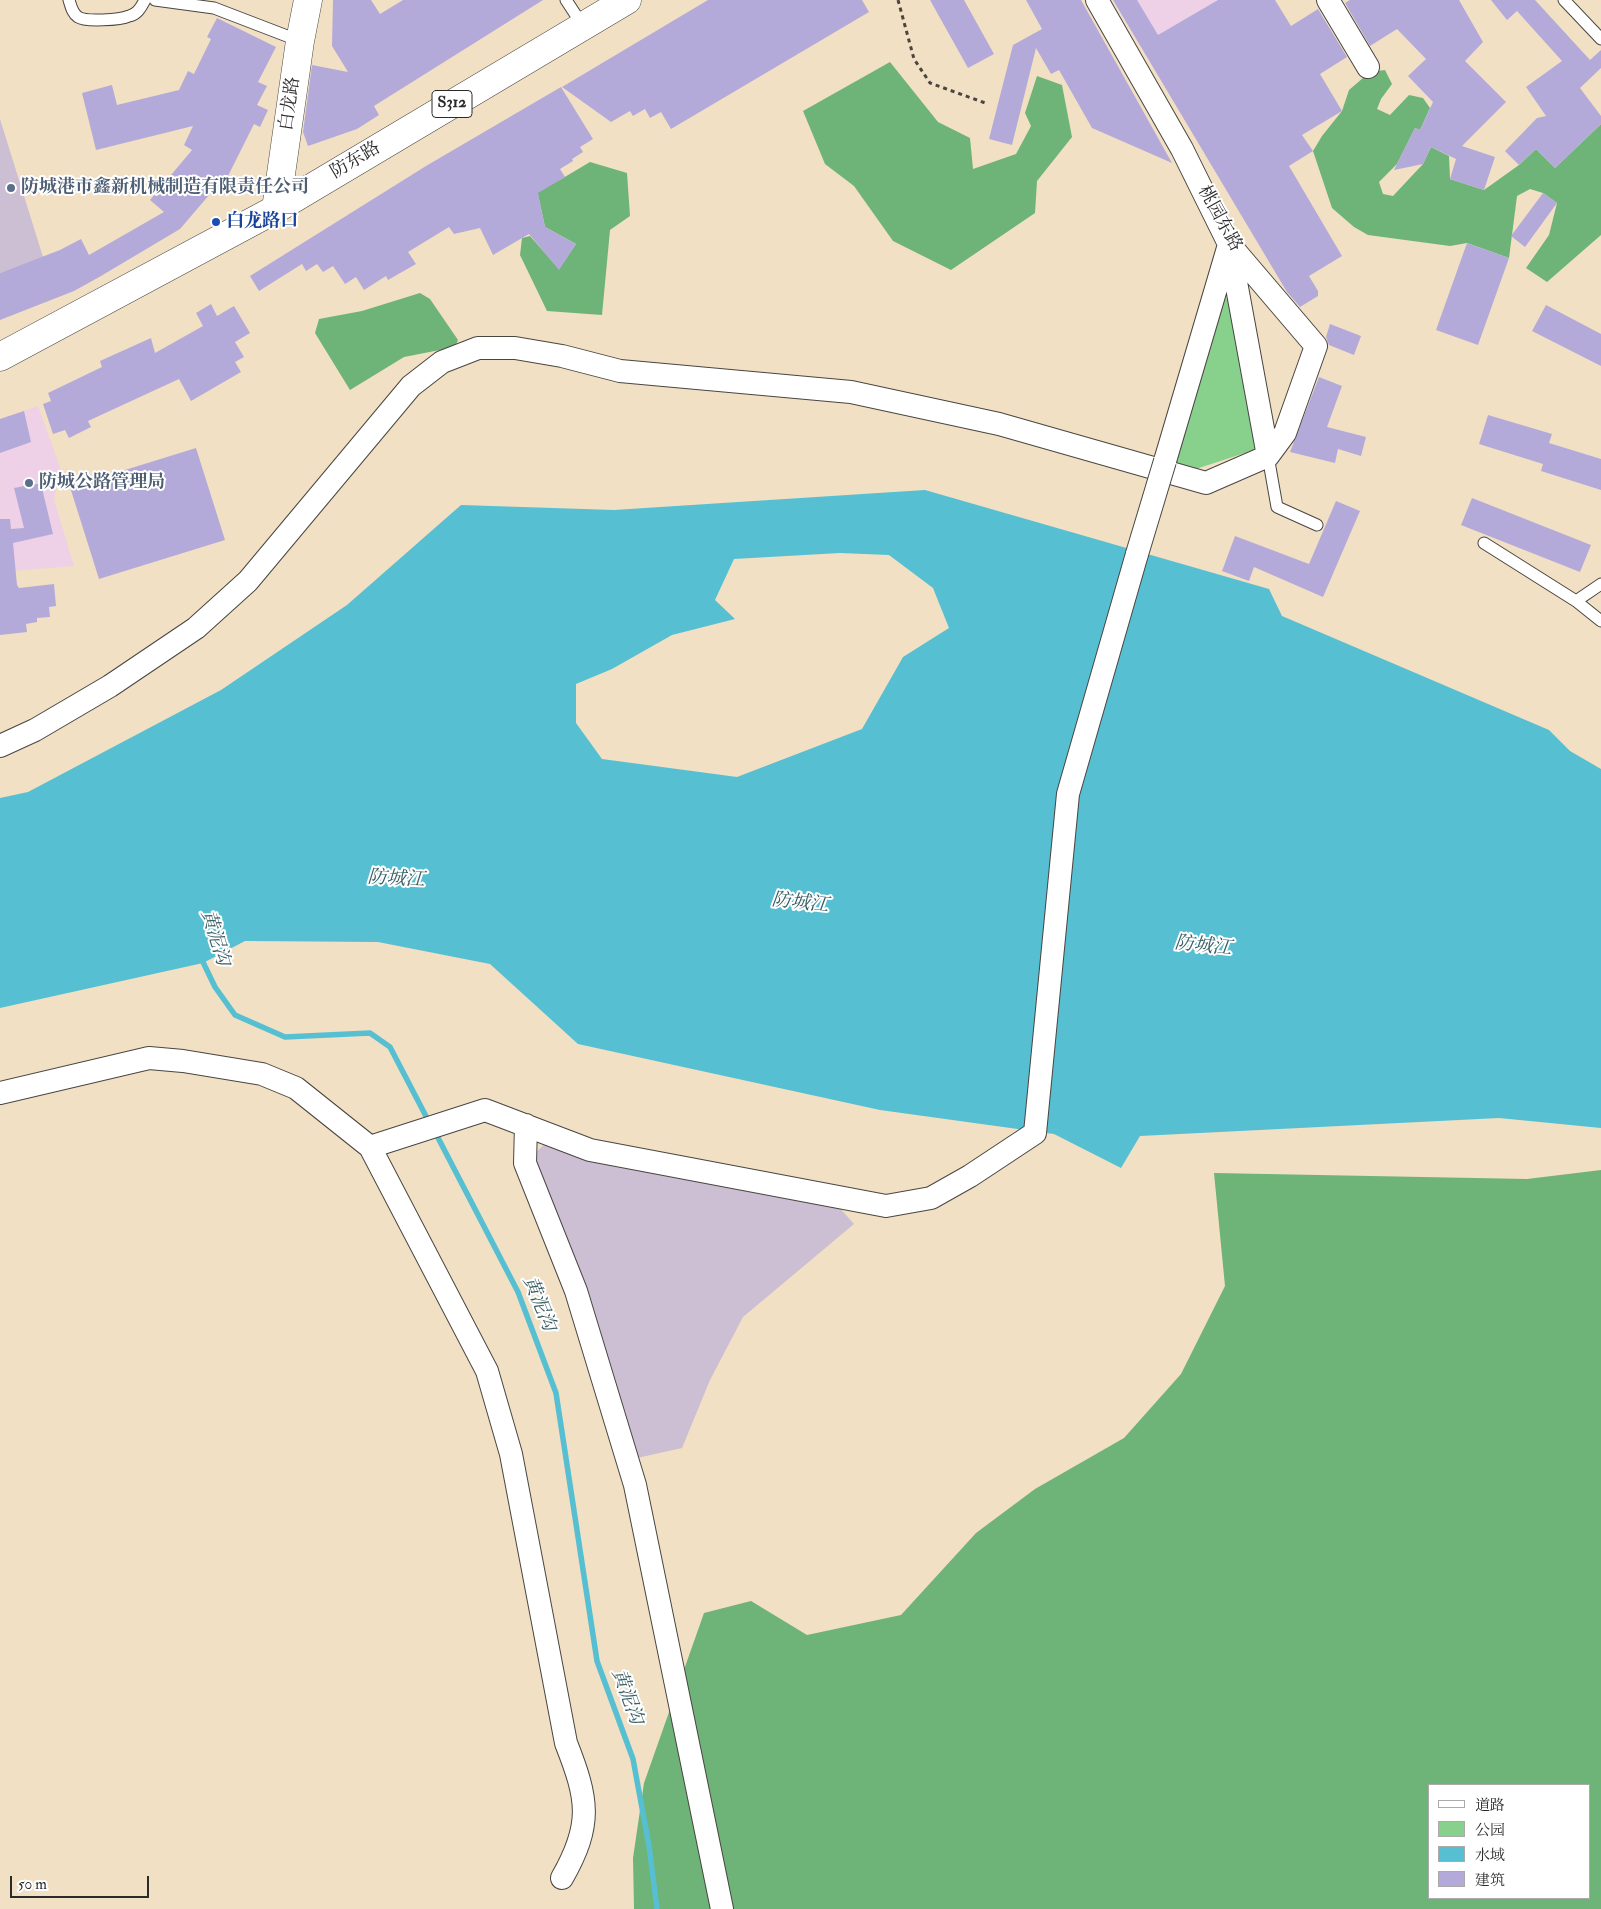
<!DOCTYPE html>
<html>
<head>
<meta charset="utf-8">
<style>
	body { margin:0 }
	#map { position:relative; width:1601px; height:1909px; overflow:hidden; background:#f1e0c3; font-family:"IM FELL Double Pica","Noto Serif SC",serif }
	canvas { display:block }
	.legend { position:absolute; left:1428px; top:1784px; width:162px; height:115px; box-sizing:border-box; background:#fff; border:1px solid #aaa; margin:0; padding:6px 9px; list-style:none; font-size:15px; color:#2b2b2b }
	.legend li { display:flex; align-items:center; gap:10px; height:25px }
	.legend b { width:25px; border:1px solid #aaa }
	.scale { position:absolute; left:10px; top:1876px; width:139px; height:22px; box-sizing:border-box; border:2px solid #2b2b2b; border-top:0; padding-left:6px; font-size:15px; line-height:18px; white-space:nowrap; color:#2b2b2b; -webkit-text-stroke:4px #fff; paint-order:stroke }
</style>
</head>
<body>
<div id="map">
<canvas width="1601" height="1909"></canvas>
<ul class="legend">
<li><b style="height:6px;background:#fff"></b>道路</li>
<li><b style="height:14px;background:#88d18d"></b>公园</li>
<li><b style="height:14px;background:#56bfd2"></b>水域</li>
<li><b style="height:14px;background:#b4aad9"></b>建筑</li>
</ul>
<div class="scale">50 m</div>
</div>
<script>
const g = document.querySelector('canvas').getContext('2d');
g.lineJoin = 'round';
function fillPath(path, color) { g.fillStyle = color; g.fill(path, 'evenodd'); }
function strokePath(path, color, width, dash) { g.strokeStyle = color; g.lineWidth = width; g.lineCap = dash ? 'butt' : 'round'; g.setLineDash(dash || []); g.stroke(path); }
function drawText(font, color, halo, rows, align = 'center') {
  g.font = font + ' "IM FELL Double Pica","Noto Serif SC",serif'; g.lineWidth = 4; g.setLineDash([]); g.textBaseline = 'middle'; g.strokeStyle = halo; g.fillStyle = color; for (const [text, x, y, turn = 0] of rows) {
    g.save(); g.translate(x, y); g.rotate((+turn || 0) * Math.PI / 180); g.textAlign = isNaN(turn) ? turn : align; if (halo) g.strokeText(text, 0, 0); g.fillText(text, 0, 0); g.restore();
  }
}
fillPath(new Path2D(`
	M 1113,0 L 1218,0 L 1140,46 Z
	M 38,406 L 60,467 L 54,500 L 74,566 L 0,572 L 0,419 Z`), '#eed0e7');
fillPath(new Path2D(`
	M 0,119 L 43,257 L 0,273 Z
	M 548,1141 L 838,1206 L 854,1224 L 743,1317 L 710,1380 L 682,1448 L 637,1458 L 533,1155 Z`), '#ccbed3');
fillPath(new Path2D(`
	M 1226,298 L 1231,304 L 1260,448 L 1196,469 L 1175,463 L 1220,303 Z`), '#88d18d');
fillPath(new Path2D(`
	M 890,62 L 938,122 L 970,138 L 973,169 L 1016,154 L 1031,126 L 1025,113 L 1037,76 L 1062,85 L 1072,137 L 1037,181 L 1035,213 L 951,270 L 893,241 L 854,186 L 825,164 L 803,111 Z
	M 1385,70 L 1392,84 L 1381,99 L 1377,109 L 1390,115 L 1409,95 L 1423,98 L 1430,108 L 1420,130 L 1415,128 L 1397,164 L 1379,182 L 1383,194 L 1393,196 L 1423,164 L 1431,147 L 1449,156 L 1450,179 L 1484,190 L 1519,165 L 1536,149 L 1555,168 L 1601,124 L 1601,235 L 1547,282 L 1526,268 L 1549,235 L 1557,203 L 1543,193 L 1530,189 L 1517,196 L 1509,258 L 1467,243 L 1450,246 L 1368,235 L 1354,227 L 1332,208 L 1313,151 L 1322,136 L 1342,111 L 1349,90 L 1370,72 Z
	M 590,162 L 627,173 L 630,216 L 610,230 L 602,315 L 547,311 L 520,255 L 522,238 L 530,236 L 559,269 L 576,244 L 545,227 L 533,171 L 549,166 L 558,181 Z
	M 420,293 L 430,299 L 458,340 L 455,347 L 404,357 L 350,390 L 315,333 L 319,319 L 362,311 Z
	M 1601,1170 L 1601,1909 L 634,1909 L 633,1858 L 644,1783 L 704,1613 L 751,1601 L 807,1635 L 901,1615 L 976,1533 L 1035,1489 L 1124,1438 L 1181,1374 L 1225,1286 L 1214,1173 L 1527,1179 ZM 1430,1785 L 1590,1785 L 1590,1898 L 1430,1898 Z`), '#6eb378');
fillPath(new Path2D(`
	M 925,490 L 1269,589 L 1282,616 L 1549,730 L 1570,751 L 1601,769 L 1601,1128 L 1499,1118 L 1140,1136 L 1121,1168 L 1054,1134 L 880,1110 L 578,1044 L 490,964 L 378,942 L 245,941 L 203,963 L 0,1008 L 0,798 L 28,792 L 221,690 L 347,605 L 461,505 L 614,510 ZM 840,553 L 889,555 L 933,588 L 949,628 L 903,657 L 862,729 L 737,777 L 602,759 L 576,723 L 576,684 L 612,669 L 672,635 L 735,619 L 715,600 L 734,559 Z`), '#56bfd2');
strokePath(new Path2D(`
	M 201,958 L 215,987 L 235,1015 L 285,1037 L 370,1033 L 390,1047 L 429,1122
	M 434,1130 L 518,1292 L 556,1393 L 597,1661 L 633,1759 L 649,1846 L 657,1909`), '#56bfd2', 5.5);
fillPath(new Path2D(`
	M 333,0 L 371,0 L 380,14 L 403,0 L 543,0 L 374,106 L 379,115 L 357,129 L 308,146 L 303,132 L 312,65 L 348,72 L 332,46 Z
	M 708,0 L 862,0 L 869,12 L 671,129 L 661,112 L 650,118 L 645,109 L 633,116 L 630,111 L 611,122 L 562,87 Z
	M 930,0 L 964,0 L 994,54 L 968,68 Z
	M 1026,0 L 1081,0 L 1172,163 L 1092,128 L 1059,70 L 1051,74 L 1036,48 L 1012,145 L 989,139 L 1013,45 L 1042,29 Z
	M 1113,0 L 1137,0 L 1158,35 L 1218,0 L 1275,0 L 1291,26 L 1318,9 L 1347,57 L 1320,74 L 1342,111 L 1302,135 L 1313,151 L 1289,166 L 1342,256 L 1309,276 L 1318,291 L 1318,296 L 1300,307 L 1287,292 Z
	M 1350,0 L 1459,0 L 1483,42 L 1465,61 L 1506,102 L 1462,146 L 1495,157 L 1484,190 L 1450,179 L 1456,159 L 1431,147 L 1423,164 L 1394,170 L 1415,128 L 1420,130 L 1433,102 L 1408,76 L 1426,59 L 1397,29 L 1370,46 L 1345,3 Z
	M 1491,0 L 1535,0 L 1590,60 L 1601,50 L 1601,68 L 1580,88 L 1601,116 L 1601,124 L 1555,168 L 1536,149 L 1519,165 L 1505,151 L 1537,118 L 1546,116 L 1526,87 L 1562,61 L 1517,11 L 1507,20 Z
	M 217,18 L 276,47 L 258,82 L 267,86 L 257,105 L 268,110 L 260,127 L 254,124 L 227,178 L 236,185 L 226,196 L 216,187 L 180,229 L 101,276 L 74,291 L 0,320 L 0,273 L 60,250 L 81,239 L 89,255 L 164,212 L 150,200 L 192,150 L 184,145 L 193,126 L 96,150 L 82,93 L 112,85 L 117,105 L 179,90 L 188,71 L 194,74 L 211,39 L 207,37 Z
	M 561,87 L 593,139 L 580,147 L 583,152 L 572,159 L 573,161 L 560,169 L 565,177 L 538,193 L 545,227 L 576,244 L 559,270 L 529,234 L 493,255 L 480,228 L 454,234 L 449,227 L 408,252 L 416,264 L 388,280 L 386,276 L 364,290 L 356,277 L 345,284 L 333,266 L 323,272 L 317,264 L 306,271 L 302,264 L 259,291 L 250,276 L 426,166 Z
	M 1543,193 L 1557,203 L 1525,247 L 1511,236 Z
	M 1467,243 L 1509,258 L 1478,345 L 1436,330 Z
	M 211,304 L 217,316 L 234,306 L 250,333 L 235,342 L 244,357 L 235,362 L 241,372 L 191,401 L 179,379 L 88,421 L 91,427 L 69,438 L 65,430 L 53,434 L 43,404 L 51,401 L 48,393 L 102,367 L 100,361 L 151,338 L 155,353 L 203,326 L 196,313 Z
	M 1546,305 L 1601,334 L 1601,366 L 1532,331 Z
	M 1330,324 L 1361,336 L 1354,355 L 1329,345 L 1326,337 Z
	M 1319,377 L 1342,386 L 1327,427 L 1366,437 L 1361,456 L 1338,449 L 1335,463 L 1290,452 Z
	M 24,411 L 31,442 L 0,453 L 0,419 Z
	M 1488,415 L 1552,434 L 1549,443 L 1601,459 L 1601,490 L 1541,471 L 1543,464 L 1479,444 Z
	M 196,448 L 225,540 L 99,579 L 70,487 Z
	M 35,484 L 41,484 L 53,534 L 13,543 L 17,585 L 19,588 L 54,584 L 56,606 L 49,607 L 50,617 L 37,618 L 37,622 L 26,624 L 27,632 L 0,635 L 0,519 L 10,519 L 11,529 L 24,528 L 14,488 Z
	M 1472,498 L 1591,545 L 1580,572 L 1461,525 Z
	M 1336,501 L 1360,511 L 1323,597 L 1254,567 L 1249,581 L 1222,571 L 1235,536 L 1309,564 Z`), '#b4aad9');
const lane = new Path2D(`
	M 69,0 C 71,6 72,13 78,17 C 85,22 120,20 129,16 C 138,14 141,7 145,0
	M 155,0 L 214,8 L 300,41
	M 566,0 L 583,26
	M 1564,0 L 1601,39
	M 1268,456 L 1277,507 L 1317,525
	M 1484,543 L 1576,601 L 1601,621
	M 1576,601 L 1601,584`);
const street = new Path2D(`
	M 1097,0 L 1182,149 L 1229,244 L 1316,346 L 1285,433 L 1268,456
	M 1328,0 L 1368,67
	M 1165,461 L 1228,248
	M 0,746 L 35,730 L 110,686 L 196,628 L 248,581 L 411,386 L 442,362 L 478,348 L 515,348 L 562,356 L 620,371 L 851,392 L 999,424 L 1206,483 L 1268,456 L 1229,244
	M 0,1093 L 149,1058 L 183,1061 L 262,1074 L 296,1088 L 370,1147 L 487,1371 L 511,1454 L 566,1743 C 588,1799 593,1824 562,1878
	M 526,1125 L 525,1163 L 576,1291 L 635,1485 L 722,1909
	M 370,1147 L 485,1110 L 590,1150 L 886,1206 L 931,1198 L 970,1176 L 1035,1133 L 1068,794 L 1137,554`);
const secondary = new Path2D(`
	M 276,209 L 300,41 L 308,0`);
const primary = new Path2D(`
	M 0,357 L 276,209 L 627,0`);
strokePath(lane, '#494642', 13);
strokePath(street, '#494642', 24);
strokePath(secondary, '#494642', 29);
strokePath(primary, '#494642', 29);
strokePath(new Path2D(`
	M 898,0 L 914,59 L 930,83 L 988,104`), '#494642', 3, [4, 4]);
strokePath(lane, '#fff', 11);
strokePath(street, '#fff', 22);
strokePath(secondary, '#fff', 28);
strokePath(primary, '#fff', 28);
const streetBridge = new Path2D(`
	M 1137,554 L 1165,461`);
strokePath(streetBridge, '#494642', 24, []);
strokePath(streetBridge, '#fff', 22);
for (const [x, y, r, color] of [
	[11,188,5,"#5c6f8a"],
	[216,222,5,"#1a4fb4"],
	[29,483,5,"#5c6f8a"]
]) { const dot = new Path2D(); dot.arc(x, y, r, 0, 2 * Math.PI); g.fillStyle = color; g.fill(dot); strokePath(dot, '#fff', 2); }
for (const [x, y, w] of [
	[452,104,40]
]) { const box = new Path2D(); box.roundRect(x - w / 2, y - 13.5, w, 27, 4); g.fillStyle = '#fff'; g.fill(box); strokePath(box, '#2b2b2b', 1); }
drawText('bold 16px', '#2b2b2b', null, [
	["S312",452,104]
]);
drawText('18px', '#2b2b2b', '#fff', [
	["白龙路",291,104,-82],
	["防东路",356,161,-31],
	["桃园东路",1219,219,61]
]);
drawText('bold 18px', '#4e5e75', '#fff', [
	["防城港市鑫新机械制造有限责任公司",21,188],
	["防城公路管理局",39,483]
], 'left');
drawText('bold 18px', '#164399', '#fff', [
	["白龙路口",226,222]
], 'left');
drawText('italic 19px', '#3a5f65', '#fff', [
	["防城江",396,880,3],
	["防城江",800,904,6],
	["黄泥沟",214,938,73],
	["防城江",1203,947,6],
	["黄泥沟",538,1304,68],
	["黄泥沟",626,1697,70]
]);
</script>
</body>
</html>
